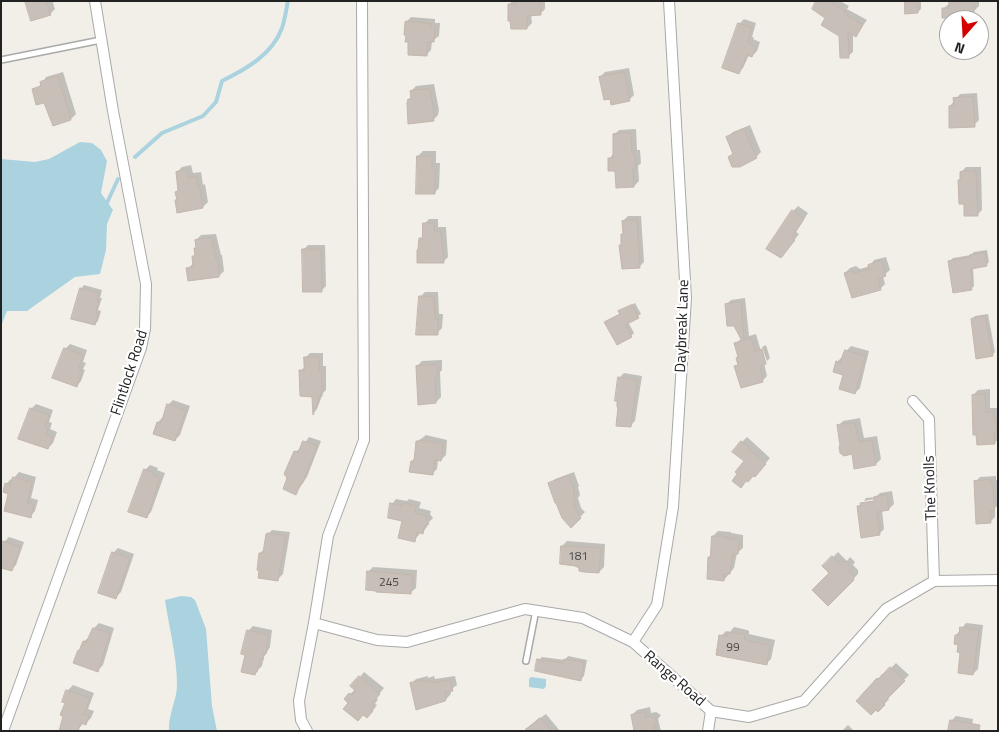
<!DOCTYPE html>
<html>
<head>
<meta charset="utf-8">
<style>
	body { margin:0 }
	#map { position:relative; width:999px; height:732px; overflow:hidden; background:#f2efe9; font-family:"Titillium Web",sans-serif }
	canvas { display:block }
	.frame { position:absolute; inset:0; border:2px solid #222; pointer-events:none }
	.north { position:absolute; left:939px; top:10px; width:50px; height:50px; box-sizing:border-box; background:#fff; border:1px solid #a7a7a7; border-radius:50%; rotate:199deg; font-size:14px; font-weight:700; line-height:20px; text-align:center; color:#222 }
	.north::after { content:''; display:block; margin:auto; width:18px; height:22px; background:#d40000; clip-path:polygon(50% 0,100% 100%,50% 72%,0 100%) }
</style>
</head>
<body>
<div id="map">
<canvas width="999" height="732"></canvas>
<div class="frame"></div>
<div class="north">N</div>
</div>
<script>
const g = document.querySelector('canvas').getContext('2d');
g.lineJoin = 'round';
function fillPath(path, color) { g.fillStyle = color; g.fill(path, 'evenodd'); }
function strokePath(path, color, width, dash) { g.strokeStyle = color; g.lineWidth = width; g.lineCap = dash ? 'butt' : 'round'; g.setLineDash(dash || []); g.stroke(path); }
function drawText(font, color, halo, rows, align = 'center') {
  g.font = font + ' "Titillium Web",sans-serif'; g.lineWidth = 4.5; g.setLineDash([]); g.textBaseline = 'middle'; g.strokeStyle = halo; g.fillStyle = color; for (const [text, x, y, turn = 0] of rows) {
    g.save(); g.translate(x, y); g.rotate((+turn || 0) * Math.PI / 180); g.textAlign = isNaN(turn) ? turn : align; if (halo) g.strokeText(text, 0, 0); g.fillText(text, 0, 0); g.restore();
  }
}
fillPath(new Path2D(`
	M 80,142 L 92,143 L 101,150 L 107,161 L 101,193 L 113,210 L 107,224 L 106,250 L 100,274 L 75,277 L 27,311 L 7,311 L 1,326 L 1,159 L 35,162 L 49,159 Z
	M 181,596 L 191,597 L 195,600 L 206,629 L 212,706 L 217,731 L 169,731 C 168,714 177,700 177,685 C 177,656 169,628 165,600 Z
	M 531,677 L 546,679 L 546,686 L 544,689 L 529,687 L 529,679 Z`), '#aad3df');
fillPath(new Path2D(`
	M 26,1 L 55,1 L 53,3 L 55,9 L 50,14 Z
	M 512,1 L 545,1 L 545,9 L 540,14 L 531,14 L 532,23 L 527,28 L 509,5 Z
	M 818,1 L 840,1 L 849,6 L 847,9 L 867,20 L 856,35 L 853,33 L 853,52 L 848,56 L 840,35 L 826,17 Z
	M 906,1 L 921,1 L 921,9 L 918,12 Z
	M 950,1 L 979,1 L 979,6 L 974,11 L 970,11 L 970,20 L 949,20 L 949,30 L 947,30 L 947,17 L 944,8 L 950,3 Z
	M 411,17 L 435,19 L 435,23 L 440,23 L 439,36 L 432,41 L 431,50 L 426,55 L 409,41 L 406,22 Z
	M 744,19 L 756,23 L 752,37 L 754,37 L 753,39 L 760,42 L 757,51 L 752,56 L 749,55 L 743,68 L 738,73 L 739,24 Z
	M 629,68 L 634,95 L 629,100 L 611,97 L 600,77 L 605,72 Z
	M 63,72 L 76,114 L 71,119 L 45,101 L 33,90 L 42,84 L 46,77 Z
	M 434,84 L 439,110 L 438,115 L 433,120 L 409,100 L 412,97 L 411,91 L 416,86 Z
	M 977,93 L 979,120 L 974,125 L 950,106 L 960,94 Z
	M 750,125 L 761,152 L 756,157 L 729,157 L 734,153 L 728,137 L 733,132 Z
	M 636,129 L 637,150 L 640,150 L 641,163 L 638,166 L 639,181 L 634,186 L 616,169 L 609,159 L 614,153 L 614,135 L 619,130 Z
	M 423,151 L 436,151 L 436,163 L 440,163 L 439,188 L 434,193 L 418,156 Z
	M 191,165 L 193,173 L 201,172 L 203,185 L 205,184 L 208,202 L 203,207 L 176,201 L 179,190 L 177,172 L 182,167 Z
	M 966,167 L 981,167 L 982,210 L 977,215 L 965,202 L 959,181 L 961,179 L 961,172 Z
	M 798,206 L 808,213 L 796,232 L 799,234 L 785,252 L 793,211 Z
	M 628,216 L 641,216 L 644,262 L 639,267 L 620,246 L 622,244 L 622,235 L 624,233 L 623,221 Z
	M 429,219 L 438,219 L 438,227 L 446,227 L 448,257 L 443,262 L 421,239 L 423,236 L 424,224 Z
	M 216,234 L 221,255 L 222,255 L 224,271 L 219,276 L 188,268 L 194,263 L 194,257 L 196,254 L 197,247 L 196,240 L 201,235 Z
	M 308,245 L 325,245 L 326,286 L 321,291 L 303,250 Z
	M 987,250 L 989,262 L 986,265 L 973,267 L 974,286 L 971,289 L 950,261 L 953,258 L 971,255 L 974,252 Z
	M 886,257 L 890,270 L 883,276 L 885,284 L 880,289 L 845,273 L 850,268 L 856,266 L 860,269 L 870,266 L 874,260 Z
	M 84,285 L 102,290 L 100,298 L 102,298 L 98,310 L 101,311 L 98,321 L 95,324 L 81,289 Z
	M 425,292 L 438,292 L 439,314 L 443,314 L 442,328 L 437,333 L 420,297 Z
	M 745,298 L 749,336 L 756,334 L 764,362 L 767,362 L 764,363 L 767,376 L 762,381 L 735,367 L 739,364 L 739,356 L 735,344 L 742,338 L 727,304 L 731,300 Z
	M 635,303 L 641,314 L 628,322 L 634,333 L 631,336 L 605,322 L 621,313 L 620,312 L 623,309 Z
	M 988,314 L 995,352 L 992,355 L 972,319 L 975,316 Z
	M 70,344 L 87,350 L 83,362 L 86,363 L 83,369 L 85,370 L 81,381 L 77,386 L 65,349 Z
	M 766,345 L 770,358 L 767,361 L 762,347 Z
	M 851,346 L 869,351 L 860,388 L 855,393 L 837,362 L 842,357 L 844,357 L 846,351 Z
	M 310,353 L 323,353 L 323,366 L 326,366 L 326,390 L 323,393 L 317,409 L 314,412 L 313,396 L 301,371 L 305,366 L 305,358 Z
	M 442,360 L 442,370 L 440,372 L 441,397 L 436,402 L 417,366 L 422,361 Z
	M 624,373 L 642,376 L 635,421 L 630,426 L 619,378 Z
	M 990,389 L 990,408 L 998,408 L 998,440 L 994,443 L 973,395 L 978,390 Z
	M 173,400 L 190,406 L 180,435 L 175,440 L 158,422 L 163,417 L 168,405 Z
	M 36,404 L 53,410 L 49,422 L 52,423 L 50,429 L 57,432 L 53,443 L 48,448 L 31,409 Z
	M 860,418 L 864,438 L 877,436 L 881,459 L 876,464 L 842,445 L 838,426 L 843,421 Z
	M 426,435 L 447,440 L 446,455 L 441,460 L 438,460 L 437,469 L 432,474 L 412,461 L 415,458 L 417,442 Z
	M 309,437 L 321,441 L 307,477 L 296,493 L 295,452 L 302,447 Z
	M 747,437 L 770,458 L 759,471 L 746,461 L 742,442 Z
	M 150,465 L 158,468 L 157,470 L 165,473 L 151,512 L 146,517 L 145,470 Z
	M 19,472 L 36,477 L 31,498 L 38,500 L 35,511 L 30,516 L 10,493 L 6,484 L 11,479 L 13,479 Z
	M 574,472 L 579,486 L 578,487 L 580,495 L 578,498 L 581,508 L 585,512 L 571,526 L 550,484 L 555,479 Z
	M 996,476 L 996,480 L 998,480 L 998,505 L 995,508 L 995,517 L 990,522 L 975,482 L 980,477 Z
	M 892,491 L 894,504 L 889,509 L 882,510 L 884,529 L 879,534 L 858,506 L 861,504 L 881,501 L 880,498 L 864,501 L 866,498 L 876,497 L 880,493 Z
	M 396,499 L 407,501 L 409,499 L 421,502 L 419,508 L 431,511 L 430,514 L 433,518 L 428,523 L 427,527 L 423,532 L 420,532 L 419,535 L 414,540 L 403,520 L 392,504 Z
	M 272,530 L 290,532 L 283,574 L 278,579 L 260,553 L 265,549 L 267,535 Z
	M 718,531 L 731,532 L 731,533 L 743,535 L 743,548 L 737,553 L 734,568 L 724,580 L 709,557 L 712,555 L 713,536 Z
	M 9,537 L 24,542 L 16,565 L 11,570 L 4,542 Z
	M 567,541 L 605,544 L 604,567 L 599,572 L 562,546 Z
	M 118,548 L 134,554 L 121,592 L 116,597 L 113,553 Z
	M 838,552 L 847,561 L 850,557 L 855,562 L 853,565 L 858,570 L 858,574 L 828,605 L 831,573 L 824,566 Z
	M 373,567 L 417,570 L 416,588 L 410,593 L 368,572 Z
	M 99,623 L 114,628 L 103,665 L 98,670 L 79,651 L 84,641 L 90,637 L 94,628 Z
	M 966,623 L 983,625 L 978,669 L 973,674 L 961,652 L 956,635 Z
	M 253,626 L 272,630 L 270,647 L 264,657 L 262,666 L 254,674 L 247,654 L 248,631 Z
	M 734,627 L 747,630 L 749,631 L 749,634 L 775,640 L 771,659 L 766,664 L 721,636 L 726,631 L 730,632 Z
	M 568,656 L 587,660 L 584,676 L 581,679 L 539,660 L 542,657 L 565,660 Z
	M 896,663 L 909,675 L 887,697 L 889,699 L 883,706 L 878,679 L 882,674 L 884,675 Z
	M 364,672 L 384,688 L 376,698 L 378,699 L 375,704 L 377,705 L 372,712 L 349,703 L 346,699 L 355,689 L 360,677 Z
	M 428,676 L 428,678 L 434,676 L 435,679 L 455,676 L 457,685 L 450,690 L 451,694 L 445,700 L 411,684 L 416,679 Z
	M 73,685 L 94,693 L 88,709 L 94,711 L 91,718 L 86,723 L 84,722 L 78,730 L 66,702 L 64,701 L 68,690 Z
	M 650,707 L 651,713 L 656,712 L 661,715 L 658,719 L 661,731 L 636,731 L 632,715 L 637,710 Z
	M 546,714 L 560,731 L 527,731 L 525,729 Z
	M 956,716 L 973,719 L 971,731 L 951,721 Z
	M 848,725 L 854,731 L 842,731 Z`), '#0003');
strokePath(new Path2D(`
	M 135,157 L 162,133 L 203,116 L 216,102 L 222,81 C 246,69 272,55 282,28 C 285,20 286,10 288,1
	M 106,205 L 118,179`), '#aad3df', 4);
const building = new Path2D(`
	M 25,1 L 46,1 L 51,15 L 31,21 Z
	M 516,1 L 540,1 L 541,15 L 527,16 L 527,29 L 511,29 L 510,21 L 508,21 L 508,4 L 516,4 Z
	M 816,1 L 828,1 L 845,11 L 844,14 L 863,25 L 856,37 L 848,32 L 849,58 L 840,58 L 839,36 L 821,25 L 825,18 L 812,9 Z
	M 905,1 L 918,1 L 918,13 L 905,14 Z
	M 949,1 L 974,1 L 974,12 L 966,12 L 966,20 L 946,20 L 946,18 L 942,18 L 942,8 L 949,8 Z
	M 409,21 L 431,24 L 431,27 L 435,28 L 434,42 L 428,42 L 427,56 L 408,55 L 408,42 L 405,42 L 406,36 L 404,35 L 405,22 Z
	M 738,23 L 752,28 L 748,42 L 750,42 L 749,44 L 756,47 L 752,57 L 747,55 L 739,74 L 722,68 Z
	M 624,72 L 630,101 L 611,105 L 610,99 L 604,100 L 599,77 Z
	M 58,76 L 71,120 L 53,126 L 44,103 L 36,105 L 32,89 L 41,86 L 40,82 Z
	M 430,89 L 432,102 L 433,102 L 434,121 L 408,124 L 407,103 L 408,99 L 411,99 L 410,91 Z
	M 973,97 L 975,127 L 949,128 L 949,106 L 954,105 L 953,98 Z
	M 744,129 L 757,158 L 740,167 L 732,167 L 728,157 L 733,154 L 726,137 Z
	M 631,133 L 632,154 L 635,154 L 636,169 L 633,169 L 634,187 L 616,188 L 615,171 L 608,171 L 608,158 L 613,158 L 613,134 Z
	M 417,156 L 432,156 L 432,168 L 435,168 L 435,194 L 416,194 Z
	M 187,170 L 188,178 L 196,176 L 199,189 L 200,189 L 203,208 L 177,213 L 175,200 L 177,200 L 175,192 L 178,191 L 176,172 Z
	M 969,171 L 976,171 L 978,216 L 964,216 L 964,204 L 959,204 L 958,180 L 960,180 L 960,172 Z
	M 792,210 L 804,219 L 792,237 L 795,240 L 781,258 L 766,249 Z
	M 637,220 L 640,268 L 622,269 L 619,245 L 621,245 L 621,234 L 623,234 L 622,221 Z
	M 423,223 L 434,223 L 434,231 L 441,231 L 444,263 L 417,263 L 417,250 L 418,249 L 419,238 L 422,238 Z
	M 212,238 L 216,259 L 218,259 L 219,277 L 188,281 L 186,268 L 193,267 L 192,256 L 195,256 L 194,248 L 196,248 L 195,240 Z
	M 302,249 L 321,249 L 322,292 L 303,292 Z
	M 985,253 L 987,266 L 971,269 L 972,281 L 970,281 L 972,290 L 953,293 L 948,261 L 970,257 L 970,255 Z
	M 881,261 L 886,276 L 878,279 L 881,290 L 852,298 L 844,273 L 851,271 L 855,273 L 869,269 L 868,265 Z
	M 80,288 L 99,293 L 97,301 L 99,301 L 96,313 L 98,313 L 95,325 L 71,319 Z
	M 419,296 L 434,297 L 435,319 L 438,319 L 438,335 L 416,335 Z
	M 741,302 L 744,340 L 751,338 L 755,351 L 762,349 L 766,364 L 760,366 L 763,382 L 741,388 L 734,366 L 738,365 L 736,358 L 738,357 L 734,343 L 742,341 L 734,326 L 727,326 L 725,304 Z
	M 632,305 L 639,318 L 625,325 L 632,337 L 617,345 L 604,322 L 620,314 L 618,311 Z
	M 985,316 L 993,356 L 976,359 L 971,319 Z
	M 64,348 L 83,355 L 79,367 L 82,368 L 79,374 L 81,375 L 77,387 L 52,378 Z
	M 845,350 L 865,356 L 855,394 L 839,389 L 843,375 L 833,372 L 836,361 L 840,362 Z
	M 304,357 L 319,357 L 319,370 L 322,370 L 322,396 L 320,396 L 313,415 L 312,397 L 300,396 L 299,370 L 304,370 Z
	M 437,365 L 438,376 L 435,376 L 436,403 L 418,405 L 416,366 Z
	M 618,377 L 637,380 L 631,427 L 616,426 L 618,407 L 617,407 L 617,401 L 615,401 Z
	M 985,394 L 986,412 L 993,412 L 994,419 L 996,419 L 997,433 L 994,433 L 995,444 L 977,445 L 976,435 L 973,435 L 972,395 Z
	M 167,404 L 172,405 L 186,411 L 175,441 L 153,434 L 157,422 L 161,423 Z
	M 30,408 L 49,415 L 45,427 L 48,428 L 46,434 L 53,437 L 48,449 L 18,439 Z
	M 855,423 L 859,442 L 872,440 L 876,465 L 854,469 L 852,454 L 844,456 L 840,453 L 839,447 L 840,445 L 837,425 Z
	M 420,440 L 443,444 L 441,461 L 435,460 L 433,475 L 409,472 L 411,461 L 414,461 L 416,441 L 419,441 Z
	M 303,441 L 317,446 L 302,484 L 301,483 L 296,495 L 283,489 L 287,478 L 284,474 L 294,451 L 298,452 Z
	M 741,441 L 766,464 L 755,477 L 753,476 L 748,482 L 746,481 L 741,488 L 732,481 L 737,474 L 735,472 L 744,461 L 732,452 Z
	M 144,469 L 154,473 L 153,475 L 160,478 L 147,518 L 128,512 Z
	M 569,476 L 575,492 L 573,493 L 576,501 L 573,502 L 577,513 L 581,518 L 571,528 L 562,518 L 556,503 L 555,503 L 548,483 Z
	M 13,477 L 32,482 L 27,503 L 34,505 L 31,518 L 4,511 L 8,494 L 3,492 L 5,483 L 10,485 Z
	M 991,480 L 991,484 L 993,484 L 994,511 L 990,511 L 991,523 L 976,524 L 974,481 Z
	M 887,495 L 889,510 L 877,512 L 880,535 L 861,538 L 857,506 L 861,506 L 860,503 L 874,501 L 874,497 Z
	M 390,503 L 402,506 L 403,503 L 416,506 L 415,513 L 427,516 L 426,520 L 429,524 L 424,526 L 423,534 L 417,532 L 415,542 L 398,538 L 402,521 L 388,518 Z
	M 268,533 L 286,536 L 278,581 L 258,578 L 259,571 L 257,570 L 259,553 L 263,553 L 266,534 Z
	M 712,536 L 726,536 L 726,538 L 739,540 L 738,554 L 733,554 L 730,574 L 724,574 L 724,581 L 707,579 L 708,557 L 710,557 Z
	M 3,541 L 20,547 L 12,571 L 1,568 L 1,546 Z
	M 561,546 L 601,548 L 599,573 L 584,572 L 579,571 L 579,568 L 575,566 L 560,564 Z
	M 112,552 L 130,559 L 116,599 L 98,593 Z
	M 832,556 L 841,565 L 845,561 L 852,568 L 849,571 L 853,575 L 854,580 L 828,606 L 812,590 L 829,573 L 822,566 Z
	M 367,571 L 413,575 L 411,594 L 376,592 L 376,591 L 366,590 Z
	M 960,627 L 979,630 L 973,675 L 958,673 L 960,653 L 957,652 L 958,645 L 954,644 L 955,635 L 959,635 Z
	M 93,628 L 110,633 L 98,672 L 73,663 L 78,650 L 79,651 L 83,641 L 86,642 Z
	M 247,630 L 268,635 L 266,654 L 264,653 L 263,660 L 260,659 L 257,672 L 256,672 L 255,675 L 241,672 L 245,655 L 241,654 Z
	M 728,632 L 742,634 L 745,636 L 744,639 L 749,641 L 770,645 L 767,665 L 716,655 L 719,635 L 727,636 Z
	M 537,659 L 563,663 L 564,659 L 584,662 L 581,681 L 535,671 Z
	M 890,667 L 905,681 L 883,703 L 885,705 L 878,712 L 876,710 L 871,715 L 856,701 L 877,678 L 878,679 Z
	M 359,676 L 380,694 L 372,703 L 374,705 L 371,709 L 373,711 L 367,718 L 363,715 L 358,721 L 343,709 L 348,703 L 344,699 L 349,693 L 352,695 L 356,691 L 350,686 Z
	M 423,680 L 424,682 L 429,680 L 430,683 L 450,680 L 453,691 L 445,692 L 446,700 L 445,701 L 416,710 L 410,683 Z
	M 66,690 L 90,698 L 84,714 L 89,716 L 86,725 L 81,723 L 78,731 L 59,731 L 63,716 L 60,715 L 65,703 L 62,702 Z
	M 645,712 L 646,718 L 651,716 L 657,720 L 654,725 L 655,731 L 634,731 L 631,715 Z
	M 540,718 L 552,731 L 525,731 Z
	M 950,720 L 980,725 L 979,731 L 948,731 Z`);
fillPath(building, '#c7bfb8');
strokePath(building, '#c4b6ab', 1);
const lane = new Path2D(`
	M 1,60 L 101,40
	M 526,661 L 536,610`);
const street = new Path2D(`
	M 913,401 L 929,419 L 934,581
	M 314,623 L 377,640 L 407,642 L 525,609 L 583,618 L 633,642 L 711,711 L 749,717 L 804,701 L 886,609 L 934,581 L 998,580
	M 633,642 L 657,605 L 673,507 L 686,298 L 669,1
	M 3,731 L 141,348 L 145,329 L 146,284 L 113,111 L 95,1
	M 307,731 L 301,720 L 299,701 L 314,623 L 328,536 L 364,440 L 362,1
	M 708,731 L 711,711`);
strokePath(lane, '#a9a9a9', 8);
strokePath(street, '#a9a9a9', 12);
strokePath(lane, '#fff', 5);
strokePath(street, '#fff', 10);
drawText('12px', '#4b4948', null, [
	["181",578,557],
	["245",389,583],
	["99",733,648]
]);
drawText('15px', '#222', '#fff', [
	["Daybreak Lane",683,326,-88],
	["Flintlock Road",130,373,-72],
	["The Knolls",931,488,-92],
	["Range Road",674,679,41]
]);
</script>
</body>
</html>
